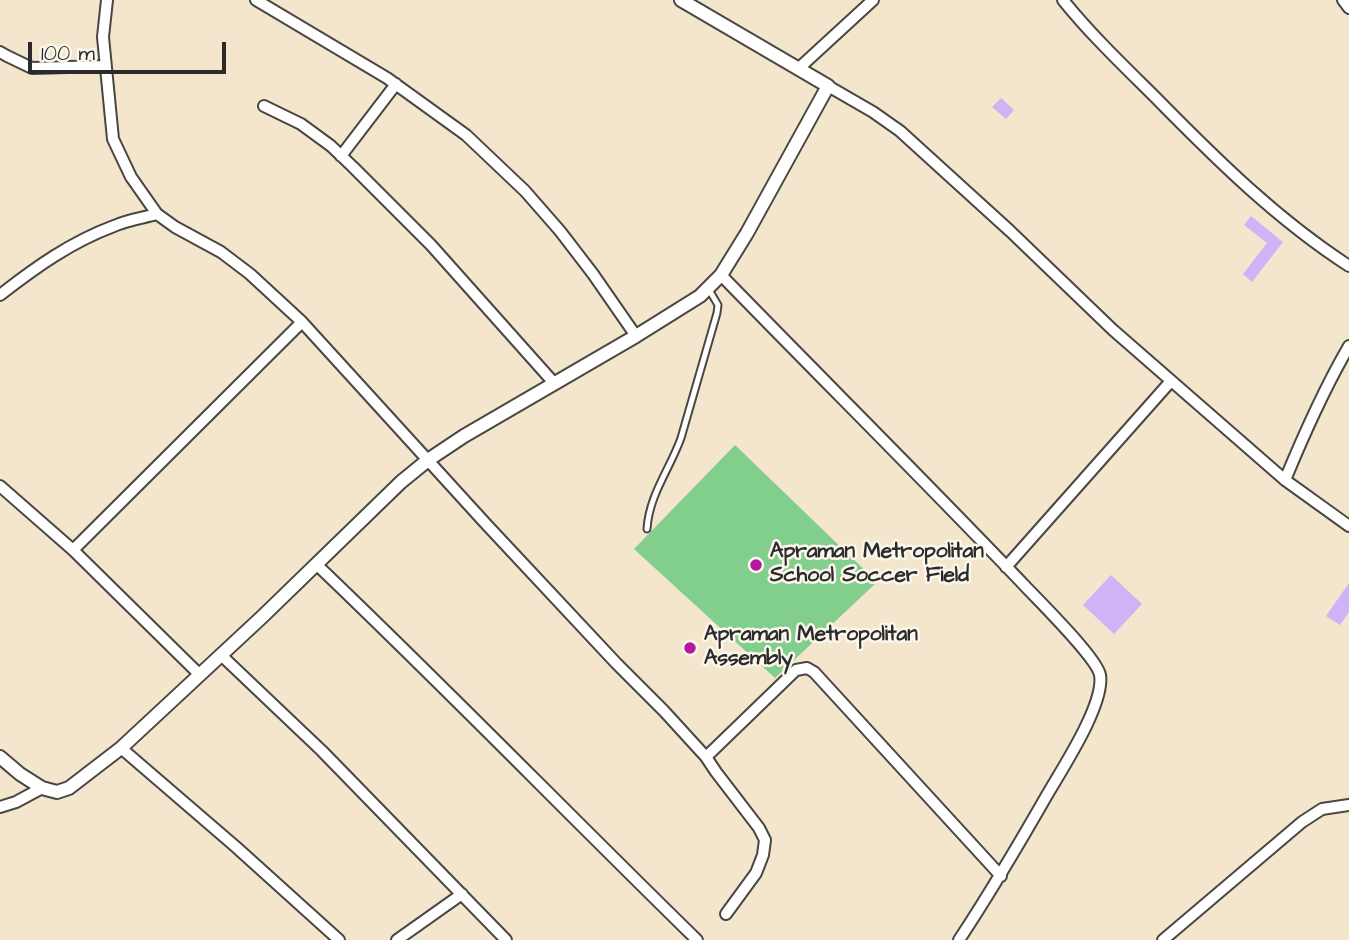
<!DOCTYPE html>
<html>
<head>
<meta charset="utf-8">
<style>
	body { margin:0 }
	#map { position:relative; width:1349px; height:940px; overflow:hidden; background:#f3e6cc; font-family:"Architects Daughter",sans-serif }
	canvas { display:block }
	.scale { position:absolute; left:28px; top:42px; width:198px; height:32px; box-sizing:border-box; border:4px solid #2b2b2b; border-top:0; padding-left:9px; font-size:21px; line-height:24px; white-space:nowrap; color:#2b2b2b; -webkit-text-stroke:5px #fbf7ec; paint-order:stroke }
</style>
</head>
<body>
<div id="map">
<canvas width="1349" height="940"></canvas>
<div class="scale">100 m</div>
</div>
<script>
const g = document.querySelector('canvas').getContext('2d');
g.lineJoin = 'round';
function fillPath(path, color) { g.fillStyle = color; g.fill(path, 'evenodd'); }
function strokePath(path, color, width, dash) { g.strokeStyle = color; g.lineWidth = width; g.lineCap = dash ? 'butt' : 'round'; g.setLineDash(dash || []); g.stroke(path); }
function drawText(font, color, halo, rows, align = 'center') {
  g.font = font + ' "Architects Daughter",sans-serif'; g.lineWidth = 5; g.setLineDash([]); g.textBaseline = 'middle'; g.strokeStyle = halo; g.fillStyle = color; for (const [text, x, y, turn = 0] of rows) {
    g.save(); g.translate(x, y); g.rotate((+turn || 0) * Math.PI / 180); g.textAlign = isNaN(turn) ? turn : align; if (halo) g.strokeText(text, 0, 0); g.fillText(text, 0, 0); g.restore();
  }
}
fillPath(new Path2D(`
	M 735,445 L 877,582 L 775,678 L 634,549 Z`), '#81ce8d');
fillPath(new Path2D(`
	M 1001,98 L 1014,110 L 1006,119 L 992,107 Z
	M 1251,216 L 1283,242 L 1252,282 L 1243,274 L 1267,243 L 1244,225 Z
	M 1111,575 L 1142,604 L 1114,634 L 1083,605 Z
	M 1349,583 L 1349,612 L 1340,625 L 1326,616 Z`), '#ceb3f6');
const service = new Path2D(`
	M 647,529 C 649,495 670,469 681,438 L 717,313 L 718,305 L 708,288`);
const minor = new Path2D(`
	M 107,0 L 103,37 L 113,139 L 131,177 L 157,214
	M 256,0 L 387,78 L 466,135 L 525,191 L 560,231 L 593,274 L 636,336
	M 1063,0 C 1092,36 1126,68 1159,101 C 1218,161 1278,220 1349,266
	M 1343,0 L 1349,8
	M 0,52 L 7,56 L 32,68 L 105,66
	M 798,69 L 873,0
	M 828,86 L 873,112 L 900,131 L 1010,231 L 1113,330 L 1285,480 L 1349,526
	M 264,106 L 301,124 L 331,146 L 353,167 L 431,245 L 554,383
	M 341,156 L 396,84
	M 721,275 C 822,379 925,481 1025,586 C 1040,602 1097,658 1100,675 C 1105,704 1062,769 1047,795 C 1019,844 990,893 959,940
	M 0,295 C 36,267 71,242 114,226 C 127,220 142,218 157,214 L 175,227 L 221,252 L 250,274 L 302,322 L 486,524 L 616,663 L 664,711 L 706,757 L 716,772 L 759,828 L 765,840 L 763,855 L 756,873 L 726,914
	M 1285,480 C 1304,434 1324,389 1349,346
	M 0,486 L 73,550 L 200,675
	M 73,550 L 302,322
	M 316,564 C 445,687 569,815 697,940
	M 1006,567 L 1171,381
	M 221,655 L 322,751 L 506,940
	M 121,748 L 236,847 L 339,940
	M 706,757 L 796,670 L 807,668 L 814,672 L 1001,876
	M 0,807 L 16,802 L 42,788
	M 397,940 L 462,894
	M 1163,940 L 1302,822 L 1322,809 L 1349,805`);
const tertiary = new Path2D(`
	M 0,757 L 20,774 L 42,788 L 57,792 L 69,788 L 121,748 L 263,616 L 401,482 L 428,460 L 464,436 L 636,336 L 700,296 L 721,275 L 747,233 L 828,86 L 681,0`);
strokePath(service, '#494743', 9);
strokePath(minor, '#494743', 14);
strokePath(tertiary, '#494743', 16);
strokePath(service, '#fff', 5);
strokePath(minor, '#fff', 10);
strokePath(tertiary, '#fff', 12);
for (const [x, y, r, color] of [
	[756,565,7,"#b5179e"],
	[690,648,7,"#b5179e"]
]) { const dot = new Path2D(); dot.arc(x, y, r, 0, 2 * Math.PI); g.fillStyle = color; g.fill(dot); strokePath(dot, '#fbf7ec', 2.5); }
drawText('bold 21px', '#2b2b2b', '#fbf7ec', [
	["Apraman Metropolitan",770,553],
	["School Soccer Field",770,577],
	["Apraman Metropolitan",704,636],
	["Assembly",704,660]
], 'left');
</script>
</body>
</html>
